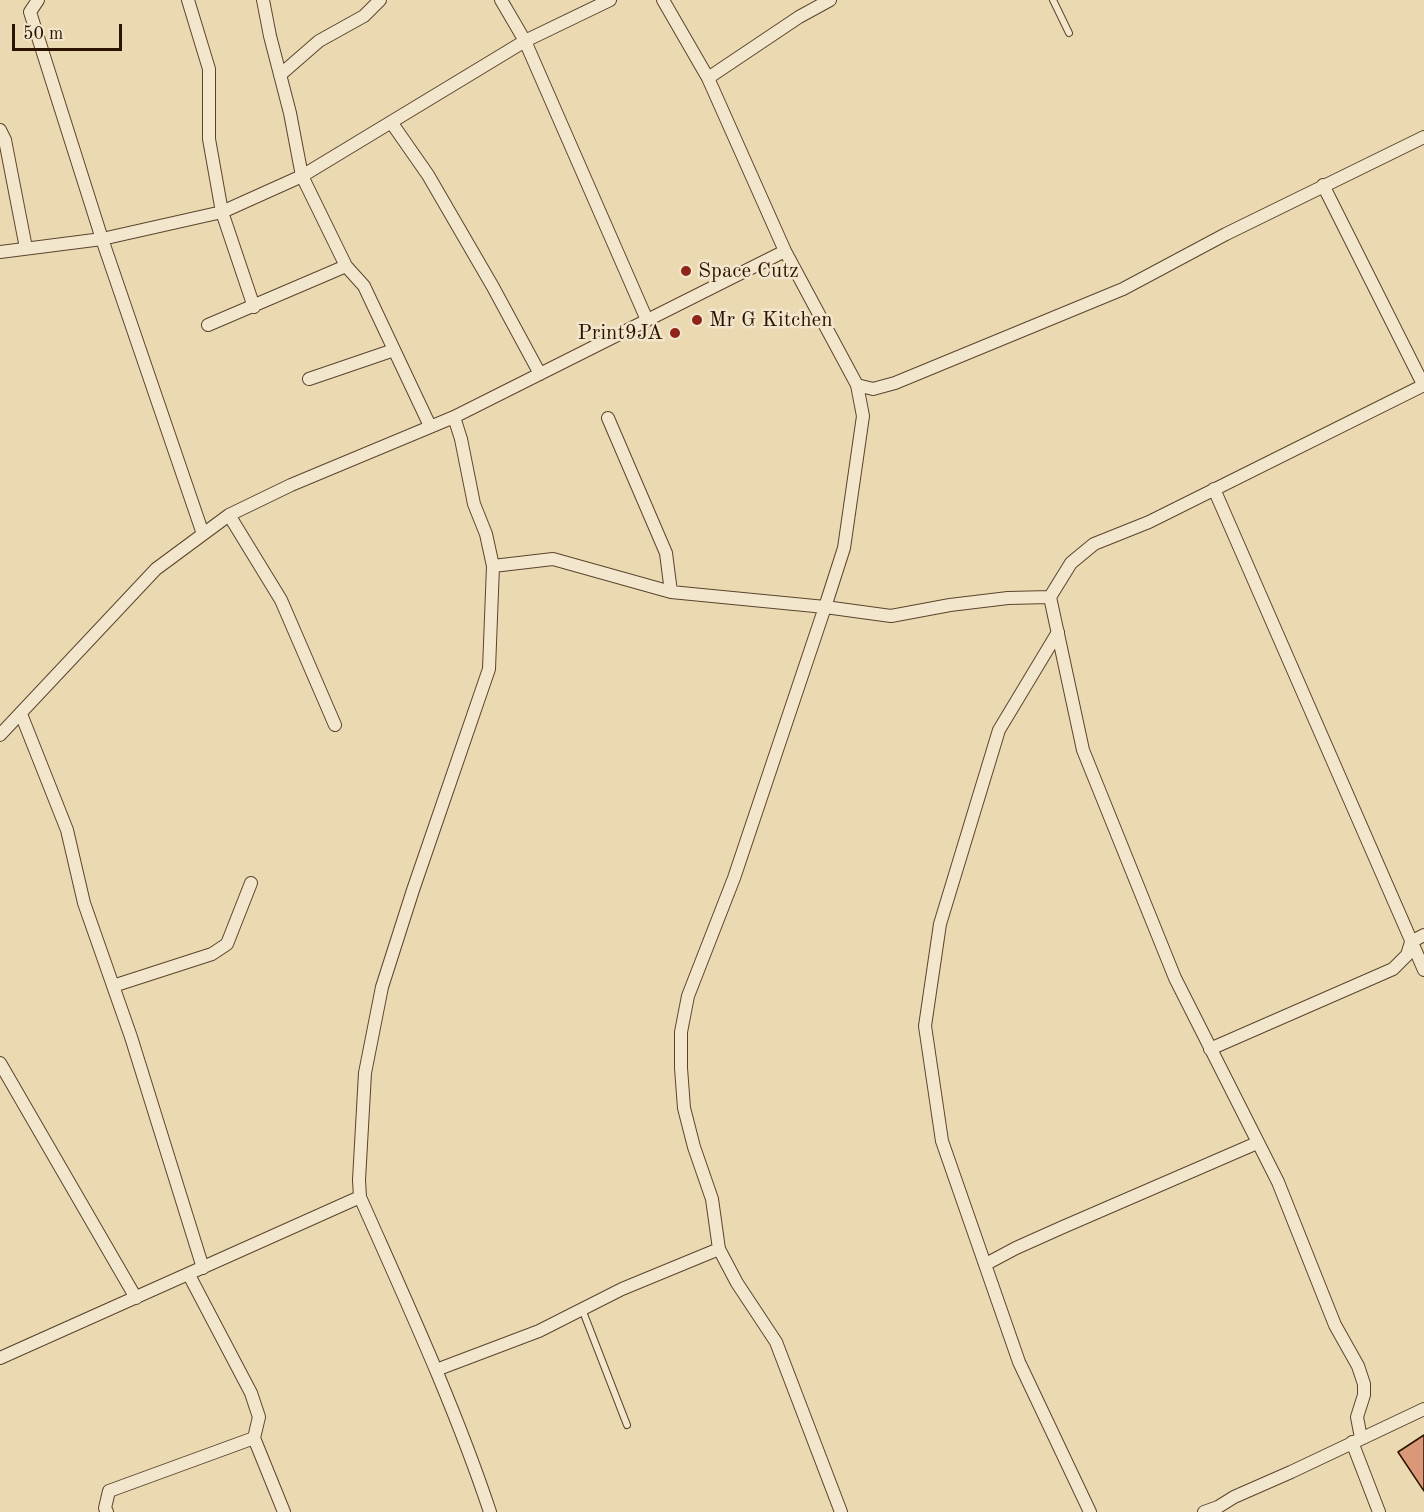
<!DOCTYPE html>
<html>
<head>
<meta charset="utf-8">
<style>
	body { margin:0 }
	#map { position:relative; width:1424px; height:1512px; overflow:hidden; background:#ebd9b2; font-family:"Old Standard TT",serif }
	canvas { display:block }
	.scale { position:absolute; left:12px; top:24px; width:110px; height:27px; box-sizing:border-box; border:3px solid #2b1300; border-top:0; padding-left:8px; font-size:18px; line-height:21px; white-space:nowrap; color:#2b1300; -webkit-text-stroke:4px #f2e6cd; paint-order:stroke }
</style>
</head>
<body>
<div id="map">
<canvas width="1424" height="1512"></canvas>
<div class="scale">50 m</div>
</div>
<script>
const g = document.querySelector('canvas').getContext('2d');
g.lineJoin = 'round';
function fillPath(path, color) { g.fillStyle = color; g.fill(path, 'evenodd'); }
function strokePath(path, color, width, dash) { g.strokeStyle = color; g.lineWidth = width; g.lineCap = dash ? 'butt' : 'round'; g.setLineDash(dash || []); g.stroke(path); }
function drawText(font, color, halo, rows, align = 'center') {
  g.font = font + ' "Old Standard TT",serif'; g.lineWidth = 5; g.setLineDash([]); g.textBaseline = 'middle'; g.strokeStyle = halo; g.fillStyle = color; for (const [text, x, y, turn = 0] of rows) {
    g.save(); g.translate(x, y); g.rotate((+turn || 0) * Math.PI / 180); g.textAlign = isNaN(turn) ? turn : align; if (halo) g.strokeText(text, 0, 0); g.fillText(text, 0, 0); g.restore();
  }
}
const building = new Path2D(`
	M 1424,1435 L 1424,1491 L 1398,1452 Z`);
fillPath(building, '#da9879');
strokePath(building, '#2b1300', 1.5);
const lane = new Path2D(`
	M 1053,0 L 1069,33
	M 582,1309 L 627,1425`);
const street = new Path2D(`
	M 38,0 L 30,12 L 102,239 L 203,534
	M 188,0 L 209,69 L 209,139 L 222,212 L 254,307
	M 263,0 L 270,36 L 290,113 L 302,176 L 525,41 L 610,0
	M 501,0 L 525,41 L 647,320
	M 663,0 L 708,78
	M 280,75 L 319,41 L 364,16 L 380,0
	M 391,122 L 428,175 L 493,287 L 540,374
	M 0,130 L 5,140 L 26,248
	M 1323,185 L 1424,386
	M 785,251 L 857,385 L 873,389 L 895,383 L 1123,289 L 1226,234 L 1424,137
	M 0,252 L 102,239 L 222,212 L 302,176 L 346,266 L 364,286 L 430,426
	M 208,325 L 346,266
	M 309,379 L 394,350
	M 857,385 L 863,416 L 844,548 L 825,607 L 891,616 L 950,605 L 1008,598 L 1050,597
	M 608,418 L 666,553 L 671,592
	M 1214,489 L 1424,970
	M 229,515 L 281,600 L 335,725
	M 493,566 L 553,559 L 671,592 L 825,607 L 734,878 L 688,996 L 681,1032 L 681,1068 L 684,1108 L 694,1147 L 712,1199 L 719,1249 L 737,1283 L 776,1342 L 841,1512
	M 1058,632 L 999,730 L 940,924 L 925,1026 L 942,1141 L 1019,1362 L 1090,1512
	M 21,714 L 67,830 L 84,903 L 131,1037 L 203,1268
	M 0,735 L 156,569 L 229,515 L 291,485 L 454,417
	M 113,986 L 212,954 L 227,944 L 251,883
	M 1210,1049 L 1393,969 L 1407,955 L 1411,942 L 1424,935
	M 0,1063 L 136,1298
	M 360,1197 C 406,1301 454,1404 490,1512
	M 986,1264 L 1016,1248 L 1063,1227 L 1257,1143
	M 189,1275 L 251,1393 L 259,1417 L 254,1438 L 284,1512
	M 0,1358 L 360,1197 L 359,1180 L 365,1073 L 382,987 L 413,890 L 489,669 L 493,566 L 486,534 L 474,504 L 461,439 L 454,417 L 785,251 L 708,78 L 799,17 L 830,0
	M 436,1370 L 539,1331 L 622,1289 L 719,1249
	M 1361,1438 L 1357,1417 L 1364,1395 L 1364,1384 L 1358,1366 L 1335,1325 L 1278,1182 L 1175,978 L 1083,750 L 1050,597 L 1071,563 L 1094,544 L 1149,522 L 1424,385
	M 1352,1442 L 1379,1512
	M 107,1512 L 105,1508 L 109,1491 L 254,1438
	M 1204,1512 L 1218,1507 L 1234,1497 L 1291,1472 L 1424,1409`);
strokePath(lane, '#5b442c', 8);
strokePath(street, '#5b442c', 14);
strokePath(lane, '#f2e6cd', 6);
strokePath(street, '#f2e6cd', 12);
for (const [x, y, r, color] of [
	[686,271,6,"#8f2418"],
	[697,320,6,"#8f2418"],
	[675,333,6,"#8f2418"]
]) { const dot = new Path2D(); dot.arc(x, y, r, 0, 2 * Math.PI); g.fillStyle = color; g.fill(dot); strokePath(dot, '#f2e6cd', 2); }
drawText('21px', '#2b1300', '#f2e6cd', [
	["Space Cutz",698,271],
	["Mr G Kitchen",709,320],
	["Print9JA",663,333,"right"]
], 'left');
</script>
</body>
</html>
